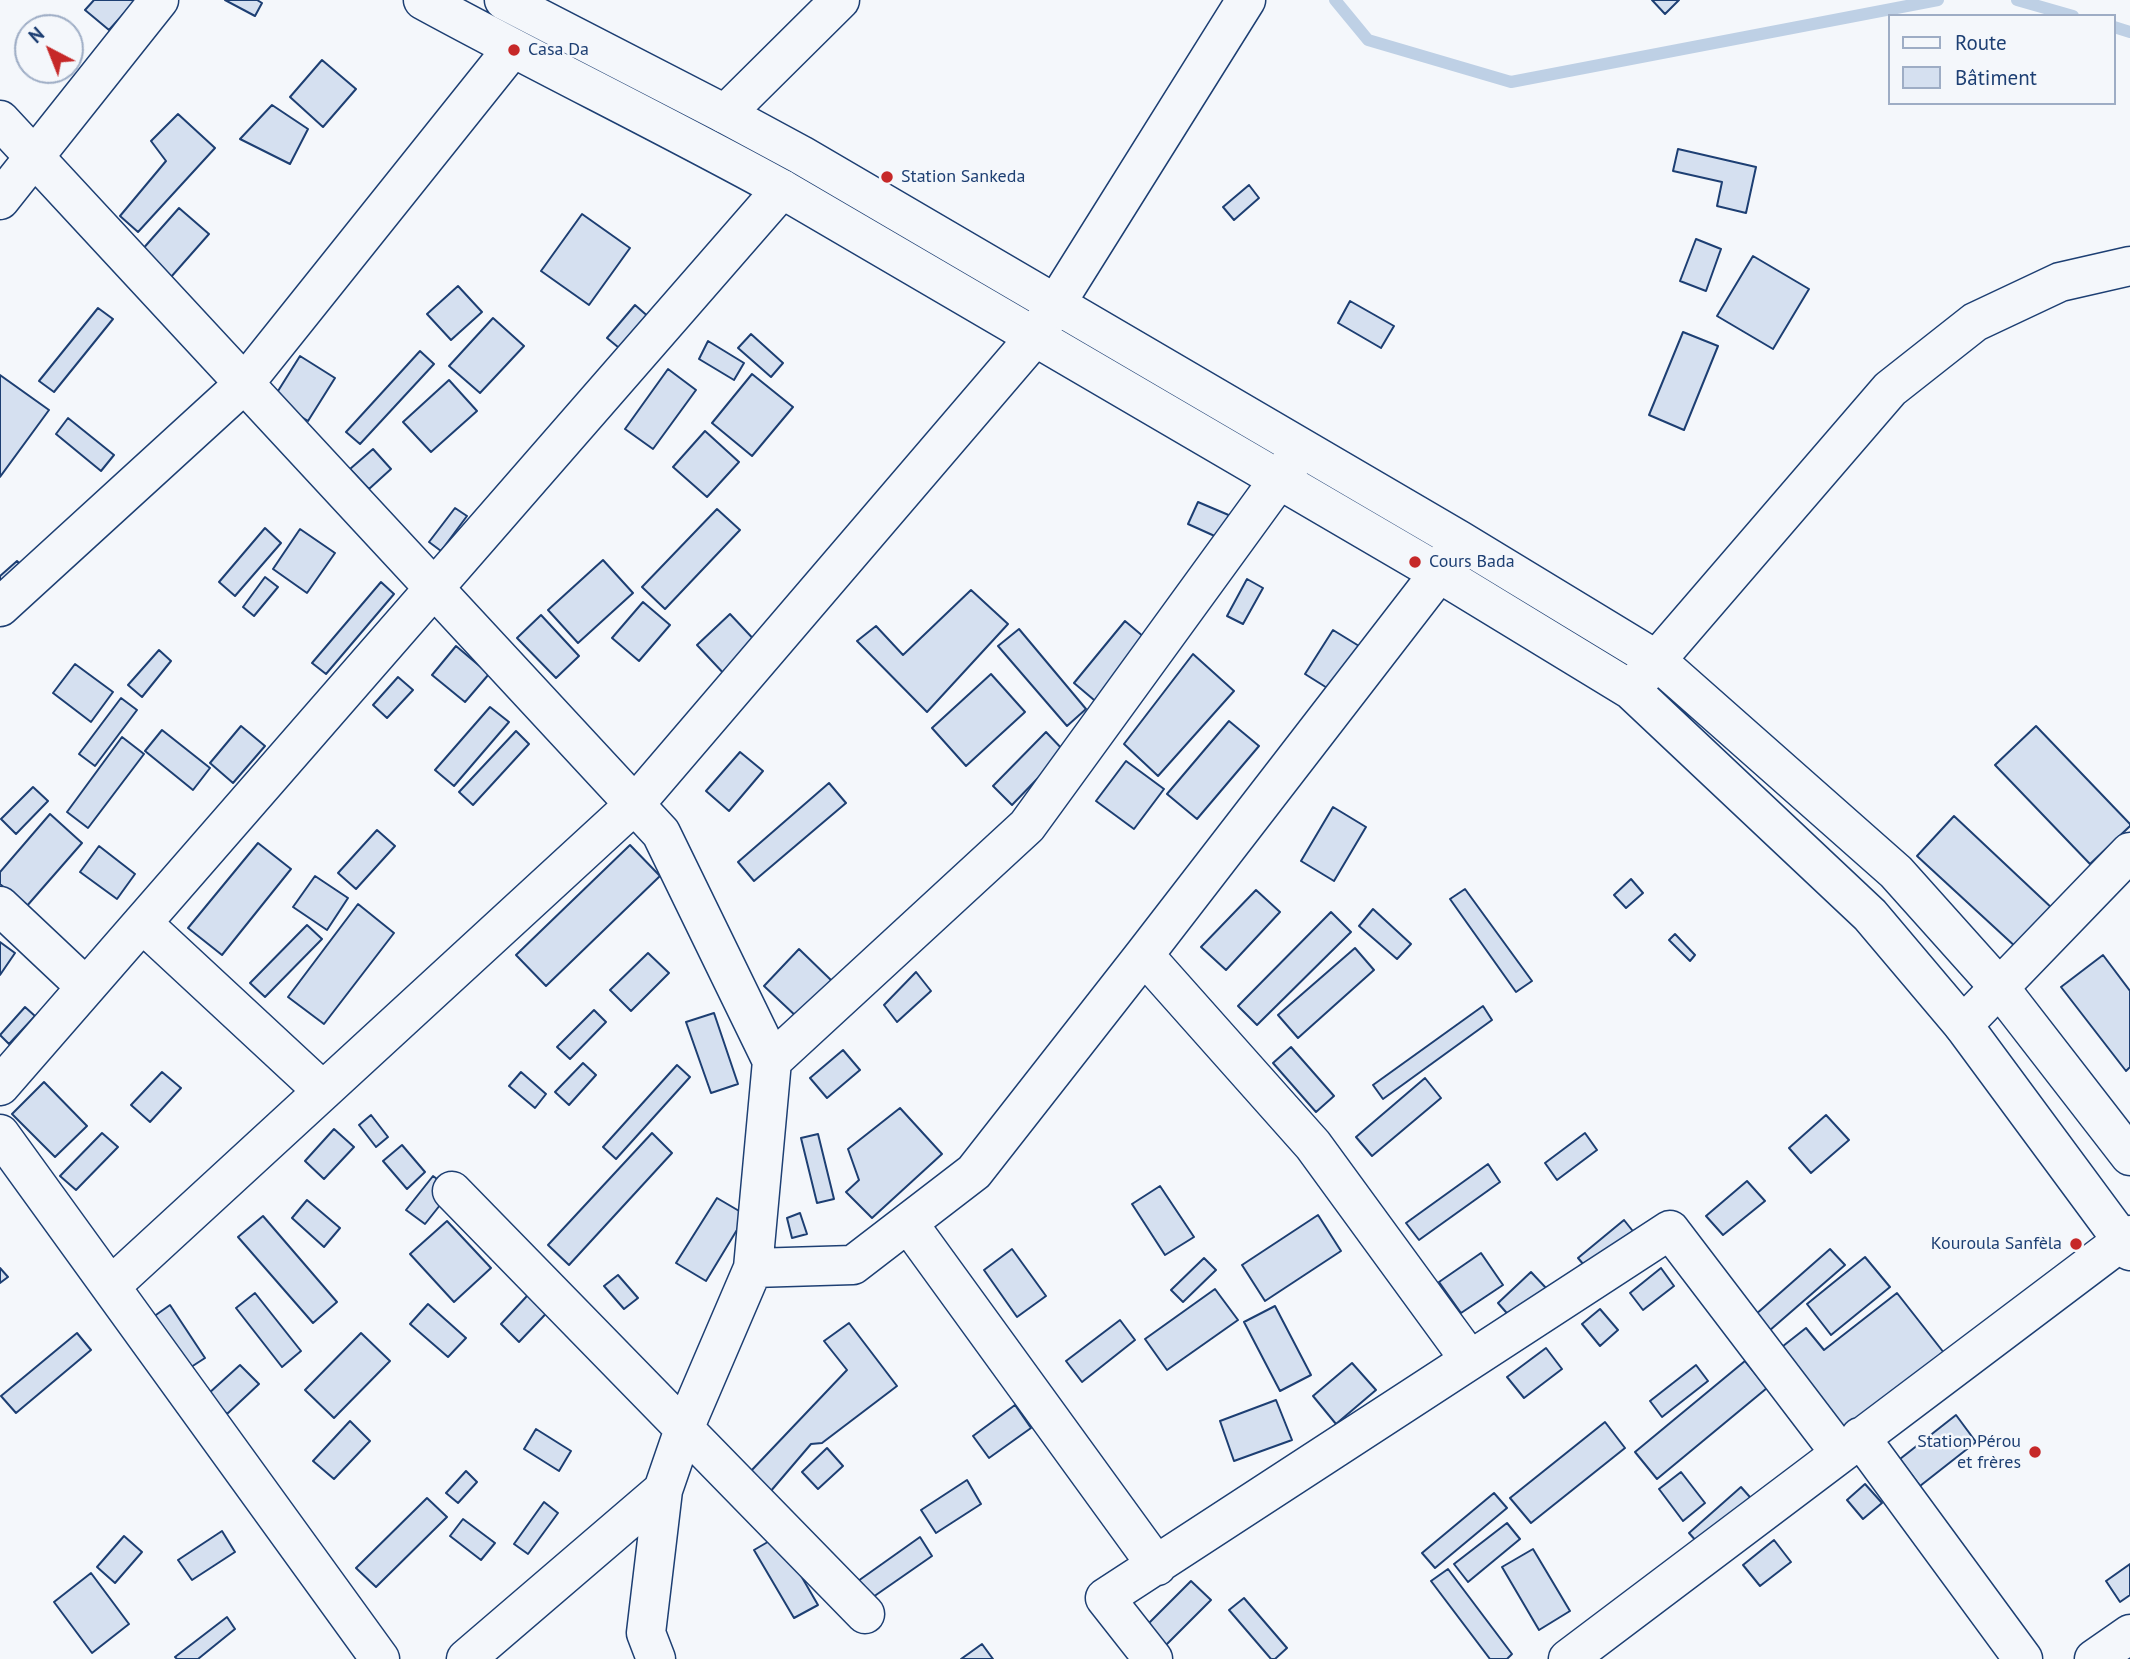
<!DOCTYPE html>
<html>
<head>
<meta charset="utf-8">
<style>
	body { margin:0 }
	#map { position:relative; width:2130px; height:1659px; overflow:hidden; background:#f4f7fb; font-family:"PT Sans",sans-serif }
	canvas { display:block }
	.legend { position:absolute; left:1888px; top:14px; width:228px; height:91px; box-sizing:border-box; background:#f4f7fb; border:2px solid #9eadc5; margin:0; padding:9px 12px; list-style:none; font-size:21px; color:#1d3f73 }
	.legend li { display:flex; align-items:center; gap:14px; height:35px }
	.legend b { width:35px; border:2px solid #9eadc5 }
	.north { position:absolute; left:14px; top:14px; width:70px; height:70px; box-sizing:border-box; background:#f4f7fb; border:2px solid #9eadc5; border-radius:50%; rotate:318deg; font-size:19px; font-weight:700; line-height:28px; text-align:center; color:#1d3f73 }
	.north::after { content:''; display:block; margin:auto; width:24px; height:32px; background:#c62828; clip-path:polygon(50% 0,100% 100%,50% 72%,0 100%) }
</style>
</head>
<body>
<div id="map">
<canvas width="2130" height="1659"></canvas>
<ul class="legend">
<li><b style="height:9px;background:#f4f7fb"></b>Route</li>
<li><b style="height:19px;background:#d5e0f0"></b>Bâtiment</li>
</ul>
<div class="north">N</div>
</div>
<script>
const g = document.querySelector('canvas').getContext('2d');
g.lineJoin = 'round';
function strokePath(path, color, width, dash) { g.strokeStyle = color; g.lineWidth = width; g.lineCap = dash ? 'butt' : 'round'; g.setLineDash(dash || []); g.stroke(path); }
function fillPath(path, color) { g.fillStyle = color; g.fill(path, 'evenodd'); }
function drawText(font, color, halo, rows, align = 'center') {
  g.font = font + ' "PT Sans",sans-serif'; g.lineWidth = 5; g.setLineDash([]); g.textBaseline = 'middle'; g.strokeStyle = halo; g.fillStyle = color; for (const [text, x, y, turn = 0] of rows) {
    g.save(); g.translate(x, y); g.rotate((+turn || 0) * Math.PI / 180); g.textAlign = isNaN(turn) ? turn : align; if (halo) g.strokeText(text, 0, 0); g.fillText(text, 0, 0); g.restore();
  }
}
strokePath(new Path2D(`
	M 1335,0 L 1368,40 L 1511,82 L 1938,0
	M 2017,0 L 2073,16
	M 2114,27 L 2130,32`), '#bed0e5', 12);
const building = new Path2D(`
	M 94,0 L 136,0 L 109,30 L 85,10 Z
	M 225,0 L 257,0 L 262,3 L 255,16 Z
	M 1652,0 L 1679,0 L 1665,14 Z
	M 322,60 L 356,89 L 323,127 L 290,97 Z
	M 272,105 L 308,129 L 290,164 L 240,139 Z
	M 178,114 L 215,148 L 138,232 L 120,216 L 166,161 L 151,141 Z
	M 1678,149 L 1756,167 L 1746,213 L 1717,206 L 1722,182 L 1673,171 Z
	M 1249,185 L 1259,198 L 1234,220 L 1223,207 Z
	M 179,208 L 209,234 L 171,277 L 141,251 Z
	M 582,214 L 630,248 L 589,305 L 541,271 Z
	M 1696,239 L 1721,249 L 1706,291 L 1680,281 Z
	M 1753,256 L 1809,289 L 1773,349 L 1717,316 Z
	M 458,286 L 482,312 L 451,340 L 427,314 Z
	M 1350,301 L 1394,326 L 1381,348 L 1338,323 Z
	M 635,305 L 651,319 L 624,352 L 607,338 Z
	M 98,308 L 113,319 L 54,392 L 39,381 Z
	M 493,318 L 524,346 L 480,393 L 449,366 Z
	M 1683,332 L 1718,346 L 1684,430 L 1649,415 Z
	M 751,334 L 783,363 L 771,377 L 738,348 Z
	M 708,341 L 744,363 L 734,380 L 699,359 Z
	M 420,351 L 434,364 L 360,444 L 346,432 Z
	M 300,356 L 335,378 L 308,421 L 273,399 Z
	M 668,369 L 696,390 L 653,449 L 625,429 Z
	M 752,374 L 793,407 L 752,456 L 712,423 Z
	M 0,375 L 49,410 L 0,477 Z
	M 449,380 L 477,411 L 431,452 L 403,422 Z
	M 68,418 L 114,455 L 101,471 L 56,434 Z
	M 705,431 L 739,462 L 707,497 L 673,467 Z
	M 373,449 L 391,469 L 369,489 L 350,469 Z
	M 1198,502 L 1238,519 L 1228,542 L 1188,524 Z
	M 455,508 L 467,516 L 441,551 L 429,542 Z
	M 717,509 L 740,530 L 665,609 L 642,587 Z
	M 265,528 L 281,543 L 235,596 L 219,582 Z
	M 300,529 L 335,553 L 307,593 L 273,569 Z
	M 603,560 L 633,593 L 578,643 L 548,610 Z
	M 17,561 L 30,573 L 0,600 L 0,576 Z
	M 265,577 L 278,587 L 254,616 L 243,607 Z
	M 1247,579 L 1263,588 L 1243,624 L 1227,616 Z
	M 381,582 L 394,594 L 326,674 L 312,663 Z
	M 971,590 L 1008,624 L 927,712 L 857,641 L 876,626 L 903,655 Z
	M 643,602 L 670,625 L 639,661 L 612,638 Z
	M 730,614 L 760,646 L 727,677 L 697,645 Z
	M 541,615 L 579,656 L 556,678 L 517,638 Z
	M 1125,621 L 1151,643 L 1100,705 L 1074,683 Z
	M 1019,629 L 1086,709 L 1067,726 L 998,646 Z
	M 1333,630 L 1359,646 L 1332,691 L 1305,674 Z
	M 456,646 L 489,674 L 465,702 L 432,675 Z
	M 159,650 L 171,661 L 142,697 L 128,685 Z
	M 1193,654 L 1234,691 L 1158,776 L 1124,744 Z
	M 75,664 L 113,692 L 91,722 L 53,693 Z
	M 991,674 L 1025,712 L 966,766 L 932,728 Z
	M 398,677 L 413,690 L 387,718 L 373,705 Z
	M 121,698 L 137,710 L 95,766 L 79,754 Z
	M 490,707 L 509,722 L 454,786 L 435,770 Z
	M 1229,721 L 1259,746 L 1197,819 L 1167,794 Z
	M 241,726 L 265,746 L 233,783 L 210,763 Z
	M 2036,726 L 2130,824 L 2130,826 L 2090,864 L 1995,765 Z
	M 162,730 L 210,768 L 193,790 L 145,751 Z
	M 516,731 L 529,744 L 473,805 L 459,792 Z
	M 1046,732 L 1064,751 L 1012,805 L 993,786 Z
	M 122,737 L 144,754 L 88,828 L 67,812 Z
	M 740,752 L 763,771 L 729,811 L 706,791 Z
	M 1126,761 L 1164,789 L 1134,829 L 1096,801 Z
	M 829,783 L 846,803 L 754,881 L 738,862 Z
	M 33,787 L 48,801 L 16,834 L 1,819 Z
	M 1333,807 L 1366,827 L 1334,881 L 1301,861 Z
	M 50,814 L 82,843 L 26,907 L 0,884 L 0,872 Z
	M 1954,816 L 2054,910 L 2018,949 L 1917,856 Z
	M 377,830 L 395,846 L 356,889 L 338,873 Z
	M 258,843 L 291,869 L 222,955 L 188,928 Z
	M 630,845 L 660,876 L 546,986 L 516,955 Z
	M 99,846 L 135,874 L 117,899 L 80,872 Z
	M 315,876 L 348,898 L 327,930 L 293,907 Z
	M 1631,879 L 1643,893 L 1626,908 L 1614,895 Z
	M 1465,889 L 1532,981 L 1516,992 L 1450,899 Z
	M 1256,890 L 1280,912 L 1226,970 L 1201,947 Z
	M 358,904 L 394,933 L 324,1024 L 288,997 Z
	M 1373,909 L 1411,944 L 1397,959 L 1359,926 Z
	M 1331,912 L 1351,932 L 1257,1025 L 1238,1006 Z
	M 307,925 L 322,939 L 265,997 L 250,983 Z
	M 1675,934 L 1695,955 L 1690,961 L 1669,940 Z
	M 0,942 L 15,953 L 0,975 Z
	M 1355,948 L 1374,970 L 1298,1038 L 1278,1015 Z
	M 799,949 L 833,982 L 798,1018 L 764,986 Z
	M 648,953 L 669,973 L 631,1011 L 610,990 Z
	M 2103,955 L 2130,991 L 2130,1067 L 2126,1071 L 2061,987 Z
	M 916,972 L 931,991 L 897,1022 L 884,1005 Z
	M 1483,1006 L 1492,1020 L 1383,1099 L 1373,1085 Z
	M 25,1007 L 35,1016 L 9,1044 L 0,1035 Z
	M 594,1010 L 606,1022 L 570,1059 L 557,1047 Z
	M 714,1013 L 738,1084 L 711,1093 L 686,1022 Z
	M 1291,1047 L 1334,1096 L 1316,1112 L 1273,1063 Z
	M 843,1050 L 860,1070 L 827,1098 L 810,1078 Z
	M 583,1063 L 596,1075 L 569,1105 L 555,1092 Z
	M 677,1065 L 690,1077 L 616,1159 L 603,1147 Z
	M 162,1072 L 181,1088 L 150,1122 L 131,1105 Z
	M 521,1072 L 546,1094 L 535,1108 L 509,1086 Z
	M 1425,1078 L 1441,1098 L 1372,1156 L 1356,1137 Z
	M 44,1082 L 87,1126 L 55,1157 L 12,1114 Z
	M 900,1108 L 942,1154 L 872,1218 L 846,1192 L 859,1180 L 848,1149 Z
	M 371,1115 L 388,1137 L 376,1147 L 359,1125 Z
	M 1826,1115 L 1849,1140 L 1811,1173 L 1789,1148 Z
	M 334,1129 L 354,1147 L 324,1179 L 305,1161 Z
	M 102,1133 L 118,1147 L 76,1190 L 60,1176 Z
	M 652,1133 L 672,1153 L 569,1265 L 548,1245 Z
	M 1585,1133 L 1597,1150 L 1557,1180 L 1545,1163 Z
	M 818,1134 L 834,1199 L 817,1203 L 801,1138 Z
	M 402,1145 L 425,1172 L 407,1189 L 383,1161 Z
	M 1488,1164 L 1500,1182 L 1419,1240 L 1406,1223 Z
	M 433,1176 L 452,1190 L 425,1224 L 406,1210 Z
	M 1747,1181 L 1765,1201 L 1723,1235 L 1706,1216 Z
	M 1160,1186 L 1194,1237 L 1165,1255 L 1132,1204 Z
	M 717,1198 L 746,1215 L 706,1281 L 676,1263 Z
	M 307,1200 L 340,1228 L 324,1247 L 292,1218 Z
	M 800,1213 L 807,1234 L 792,1238 L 787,1218 Z
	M 1318,1215 L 1341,1251 L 1265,1301 L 1242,1265 Z
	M 263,1216 L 337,1302 L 313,1323 L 238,1237 Z
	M 1624,1220 L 1640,1240 L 1595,1278 L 1578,1258 Z
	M 447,1221 L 491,1268 L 454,1302 L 410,1254 Z
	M 1012,1249 L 1046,1296 L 1017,1317 L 984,1270 Z
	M 1830,1249 L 1845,1265 L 1769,1331 L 1755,1315 Z
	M 1481,1253 L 1503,1285 L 1461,1313 L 1439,1282 Z
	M 1865,1257 L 1890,1287 L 1831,1335 L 1807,1304 Z
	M 1204,1258 L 1216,1270 L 1183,1302 L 1171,1290 Z
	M 0,1268 L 8,1277 L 0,1283 Z
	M 1661,1268 L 1674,1286 L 1643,1310 L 1630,1293 Z
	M 1531,1272 L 1546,1288 L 1512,1319 L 1498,1303 Z
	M 618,1275 L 638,1298 L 624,1309 L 604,1286 Z
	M 539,1283 L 558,1301 L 519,1342 L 501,1324 Z
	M 1215,1289 L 1238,1320 L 1167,1370 L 1145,1339 Z
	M 255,1293 L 301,1351 L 282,1367 L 236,1308 Z
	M 1897,1293 L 1948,1358 L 1848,1438 L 1778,1350 L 1806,1328 L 1824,1350 Z
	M 428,1304 L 466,1338 L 448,1357 L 410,1324 Z
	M 170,1305 L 205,1358 L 188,1369 L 153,1317 Z
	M 1275,1306 L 1311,1375 L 1280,1391 L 1244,1322 Z
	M 1600,1309 L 1618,1330 L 1600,1346 L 1582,1324 Z
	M 1120,1320 L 1135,1340 L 1082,1382 L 1066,1361 Z
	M 849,1323 L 897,1386 L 822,1443 L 811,1444 L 770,1492 L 750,1472 L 847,1370 L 824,1341 Z
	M 77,1333 L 91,1350 L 16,1413 L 1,1396 Z
	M 361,1333 L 390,1361 L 334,1418 L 305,1390 Z
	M 1546,1348 L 1562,1369 L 1524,1398 L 1507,1377 Z
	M 1745,1361 L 1767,1388 L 1657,1479 L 1635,1452 Z
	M 1352,1363 L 1376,1390 L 1336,1424 L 1313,1396 Z
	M 240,1365 L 259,1384 L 227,1414 L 208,1394 Z
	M 1696,1365 L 1708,1381 L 1662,1417 L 1650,1401 Z
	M 1276,1400 L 1292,1440 L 1234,1461 L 1220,1421 Z
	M 1015,1405 L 1031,1428 L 989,1458 L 973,1436 Z
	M 1956,1415 L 1976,1442 L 1920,1486 L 1900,1459 Z
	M 350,1421 L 370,1441 L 334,1479 L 313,1461 Z
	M 1605,1422 L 1625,1448 L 1531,1523 L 1510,1498 Z
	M 536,1429 L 571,1451 L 559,1471 L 524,1449 Z
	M 827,1448 L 843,1466 L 818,1489 L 802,1472 Z
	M 466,1471 L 477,1482 L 458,1503 L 446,1493 Z
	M 1681,1472 L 1705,1503 L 1683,1521 L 1659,1489 Z
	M 967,1480 L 981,1504 L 936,1533 L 921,1510 Z
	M 1865,1484 L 1882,1503 L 1863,1519 L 1847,1500 Z
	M 1741,1487 L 1757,1505 L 1705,1551 L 1689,1533 Z
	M 1494,1493 L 1507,1508 L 1435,1568 L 1422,1553 Z
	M 427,1498 L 447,1517 L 376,1587 L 356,1568 Z
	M 544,1502 L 558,1513 L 528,1554 L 514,1544 Z
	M 463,1519 L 495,1543 L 481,1560 L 450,1536 Z
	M 1507,1523 L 1520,1539 L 1468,1582 L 1454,1564 Z
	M 222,1531 L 235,1552 L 192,1580 L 178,1560 Z
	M 124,1536 L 142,1552 L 115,1583 L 97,1567 Z
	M 778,1536 L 818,1605 L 794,1618 L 754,1550 Z
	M 920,1537 L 932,1556 L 863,1604 L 851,1586 Z
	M 1774,1540 L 1791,1562 L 1760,1586 L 1743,1565 Z
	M 1533,1549 L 1570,1611 L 1539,1630 L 1502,1567 Z
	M 2130,1564 L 2130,1595 L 2120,1602 L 2106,1581 Z
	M 1448,1569 L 1512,1654 L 1507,1659 L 1490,1659 L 1431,1581 Z
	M 91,1573 L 129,1624 L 92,1653 L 54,1602 Z
	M 1191,1581 L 1211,1600 L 1161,1650 L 1141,1631 Z
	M 1244,1598 L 1287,1648 L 1275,1659 L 1271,1659 L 1229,1610 Z
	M 227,1617 L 235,1629 L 198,1659 L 177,1659 L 175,1657 Z
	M 982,1644 L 993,1659 L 961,1659 Z`);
fillPath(building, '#d5e0f0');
strokePath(building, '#1d3f73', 2);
const minor = new Path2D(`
	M 725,114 L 840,0
	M 0,120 L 661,833 L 772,1061 L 753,1268 L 684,1429 L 663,1490 L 646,1633 L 656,1659
	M 0,200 L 159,0
	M 0,607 L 244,384 L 512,49
	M 1634,686 L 1890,389 L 1975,322 L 2060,282 L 2130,266
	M 0,906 L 86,987
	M 142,923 L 323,1091
	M 1144,955 L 1313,1145 L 1470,1360
	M 1963,1025 L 2130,852
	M 772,1061 L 1027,826 L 1299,452
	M 0,1086 L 782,189
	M 0,1134 L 380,1659
	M 452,1191 L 865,1614
	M 908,1223 L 1157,1566
	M 753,1268 L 853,1265 L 974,1172 L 1144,955 L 1439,573 L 1456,545
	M 111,1286 L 635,804 L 1035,337 L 1246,0
	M 1860,1437 L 2023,1659
	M 466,1659 L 663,1490
	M 1153,1659 L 1105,1598 L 1670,1230 L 1840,1453
	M 1568,1659 L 2130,1235
	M 2094,1659 L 2130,1634`);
const major = new Path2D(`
	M 423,0 C 542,65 664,124 782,189 L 1439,573 L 1631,690 L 1870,915 L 1963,1025 L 2130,1251
	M 504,0 L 725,114 L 801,155 L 1459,540 L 1655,659 L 1896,872 L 1999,987 L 2130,1156`);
strokePath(minor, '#1d3f73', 41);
strokePath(major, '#1d3f73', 41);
strokePath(minor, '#f4f7fb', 38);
strokePath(major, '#f4f7fb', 38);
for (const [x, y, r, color] of [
	[514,50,7,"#c62828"],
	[887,177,7,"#c62828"],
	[1415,562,7,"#c62828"],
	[2076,1244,7,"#c62828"],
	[2035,1452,7,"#c62828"]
]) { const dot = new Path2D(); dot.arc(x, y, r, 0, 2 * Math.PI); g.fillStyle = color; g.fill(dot); strokePath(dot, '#f4f7fb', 2.5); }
drawText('18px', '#1d3f73', '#f4f7fb', [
	["Casa Da",528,50],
	["Station Sankeda",901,177],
	["Cours Bada",1429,562],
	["Kouroula Sanfèla",2062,1244,"right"],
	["Station Pérou",2021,1442,"right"],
	["et frères",2021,1463,"right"]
], 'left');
</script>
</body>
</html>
